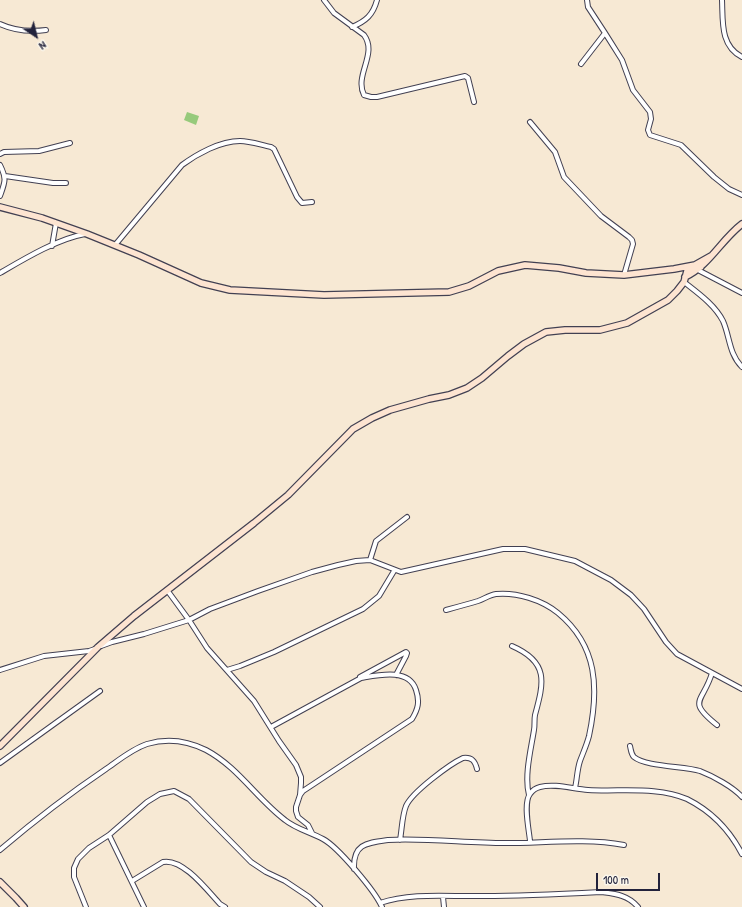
<!DOCTYPE html>
<html>
<head>
<meta charset="utf-8">
<style>
	body { margin:0 }
	#map { position:relative; width:742px; height:907px; overflow:hidden; background:#f7e9d4; font-family:"Patrick Hand",sans-serif }
	canvas { display:block }
	.north { position:absolute; left:16px; top:16px; width:40px; height:40px; -webkit-text-stroke:3px #fbf7ec; paint-order:stroke; rotate:145deg; font-size:11px; font-weight:700; line-height:16px; text-align:center; color:#22223b }
	.north::after { content:''; display:block; margin:auto; width:14px; height:18px; background:#22223b; clip-path:polygon(50% 0,100% 100%,50% 72%,0 100%) }
	.scale { position:absolute; left:596px; top:873px; width:64px; height:18px; box-sizing:border-box; border:2px solid #22223b; border-top:0; padding-left:5px; font-size:12px; line-height:14px; white-space:nowrap; color:#22223b; -webkit-text-stroke:3px #fbf7ec; paint-order:stroke }
</style>
</head>
<body>
<div id="map">
<canvas width="742" height="907"></canvas>
<div class="north">N</div>
<div class="scale">100 m</div>
</div>
<script>
const g = document.querySelector('canvas').getContext('2d');
g.lineJoin = 'round';
function fillPath(path, color) { g.fillStyle = color; g.fill(path, 'evenodd'); }
function strokePath(path, color, width, dash) { g.strokeStyle = color; g.lineWidth = width; g.lineCap = dash ? 'butt' : 'round'; g.setLineDash(dash || []); g.stroke(path); }
fillPath(new Path2D(`
	M 187,112 L 199,116 L 196,125 L 184,120 Z`), '#97ca7b');
const street = new Path2D(`
	M 324,0 L 334,13 L 364,35 C 378,54 354,75 364,95 L 371,97 L 377,97 L 465,76 L 468,78 L 474,102
	M 587,0 L 588,7 L 605,33 L 622,60 L 633,90 L 650,112 L 651,119 L 648,130 L 650,135 L 681,145 L 714,177 L 729,189 L 742,195
	M 722,0 C 723,21 720,46 742,57
	M 0,24 C 15,31 30,32 46,30
	M 352,27 C 366,21 373,15 377,0
	M 581,64 L 605,33
	M 530,122 L 555,152 L 564,177 L 601,216 L 629,237 L 632,240 L 633,244 L 624,275
	M 0,154 L 4,152 L 39,151 L 70,143
	M 0,165 C 7,179 5,182 0,196
	M 5,176 L 53,183 L 66,183
	M 115,245 L 182,165 C 197,154 220,141 240,141 C 250,141 261,145 271,147 L 274,149 L 297,197 L 302,203 L 312,202
	M 52,246 L 56,223
	M 698,270 L 742,293
	M 0,273 C 24,259 57,239 85,234
	M 684,282 C 698,293 715,305 723,321 C 730,337 729,354 742,367
	M 370,560 L 376,541 L 407,517
	M 167,590 L 189,620 L 207,648 L 254,701 L 279,741 L 296,765 L 301,777 L 301,783 L 300,795 L 296,807 L 296,811 L 298,817 L 308,825 L 312,833
	M 446,610 C 457,607 468,604 478,601 C 484,599 489,595 496,594 C 517,592 542,600 558,613 C 598,646 599,689 589,736 C 587,744 583,753 580,761 C 577,770 577,780 575,788
	M 101,646 L 112,642 L 144,634 L 189,620 L 210,609 L 258,591 L 312,572 L 338,565 L 356,561 L 370,560 L 401,572 L 503,549 L 525,549 L 575,561 L 611,580 L 631,595 L 644,609 L 666,642 L 677,654 L 742,689
	M 512,646 C 549,662 544,682 535,715 C 534,720 535,725 534,730 C 531,749 524,776 529,795
	M 0,670 L 44,656 L 89,651 L 95,649
	M 227,670 L 240,666 L 274,652 L 363,609 L 379,596 L 394,571
	M 712,673 C 703,703 686,700 717,725
	M 360,677 L 406,652 L 407,653 L 406,656 L 396,675
	M 271,727 L 361,678 C 379,675 409,668 416,690 C 420,702 418,709 412,719 L 303,791 L 300,795
	M 630,746 C 631,750 631,754 634,757 C 646,767 685,766 700,771 C 713,776 733,787 742,797
	M 0,763 L 100,691
	M 109,835 L 144,907
	M 400,840 C 402,829 402,816 406,806 C 412,792 450,764 463,758 C 472,757 475,761 477,769
	M 530,841 C 529,830 523,803 530,794 C 532,791 536,788 540,787 C 555,783 573,789 588,790 C 620,792 658,786 687,799 C 711,811 730,831 742,854
	M 0,850 C 34,821 69,794 106,769 C 119,760 132,749 147,744 C 167,738 188,741 206,750 C 238,767 257,799 285,820 C 296,829 310,832 323,839 C 338,847 375,891 382,907
	M 354,869 C 353,844 366,843 388,840 C 427,838 466,843 505,843 C 545,843 585,838 624,845
	M 132,881 L 163,862 C 183,858 207,890 220,904 L 225,907
	M 443,897 L 444,907
	M 380,903 C 413,892 450,897 484,896 C 523,896 562,894 601,892 C 616,894 628,895 638,907
	M 86,907 L 74,877 L 74,868 L 78,859 L 89,848 L 109,835 L 147,802 L 160,794 L 174,791 L 189,799 L 251,862 L 266,872 L 285,881 L 309,897 L 320,907`);
const secondary = new Path2D(`
	M 0,207 L 42,218 L 87,234 L 139,255 L 201,283 L 230,290 L 324,295 L 449,292 L 469,286 L 498,271 L 525,265 L 559,268 L 586,273 L 624,275 L 674,269 L 695,265 L 701,267
	M 685,277 C 709,266 721,240 742,224
	M 0,746 L 98,647 L 134,616 L 254,523 L 288,495 L 353,429 L 372,418 L 390,410 L 429,399 L 449,395 L 467,388 L 482,378 L 508,356 L 524,344 L 546,332 L 565,330 L 600,330 L 627,323 L 668,300 L 677,291 L 684,282 L 687,271 L 695,265 L 711,256
	M 0,882 L 16,898 L 24,907`);
strokePath(street, '#424052', 6);
strokePath(secondary, '#424052', 8);
strokePath(street, '#fff', 4);
strokePath(secondary, '#fde4d1', 5.5);
</script>
</body>
</html>
